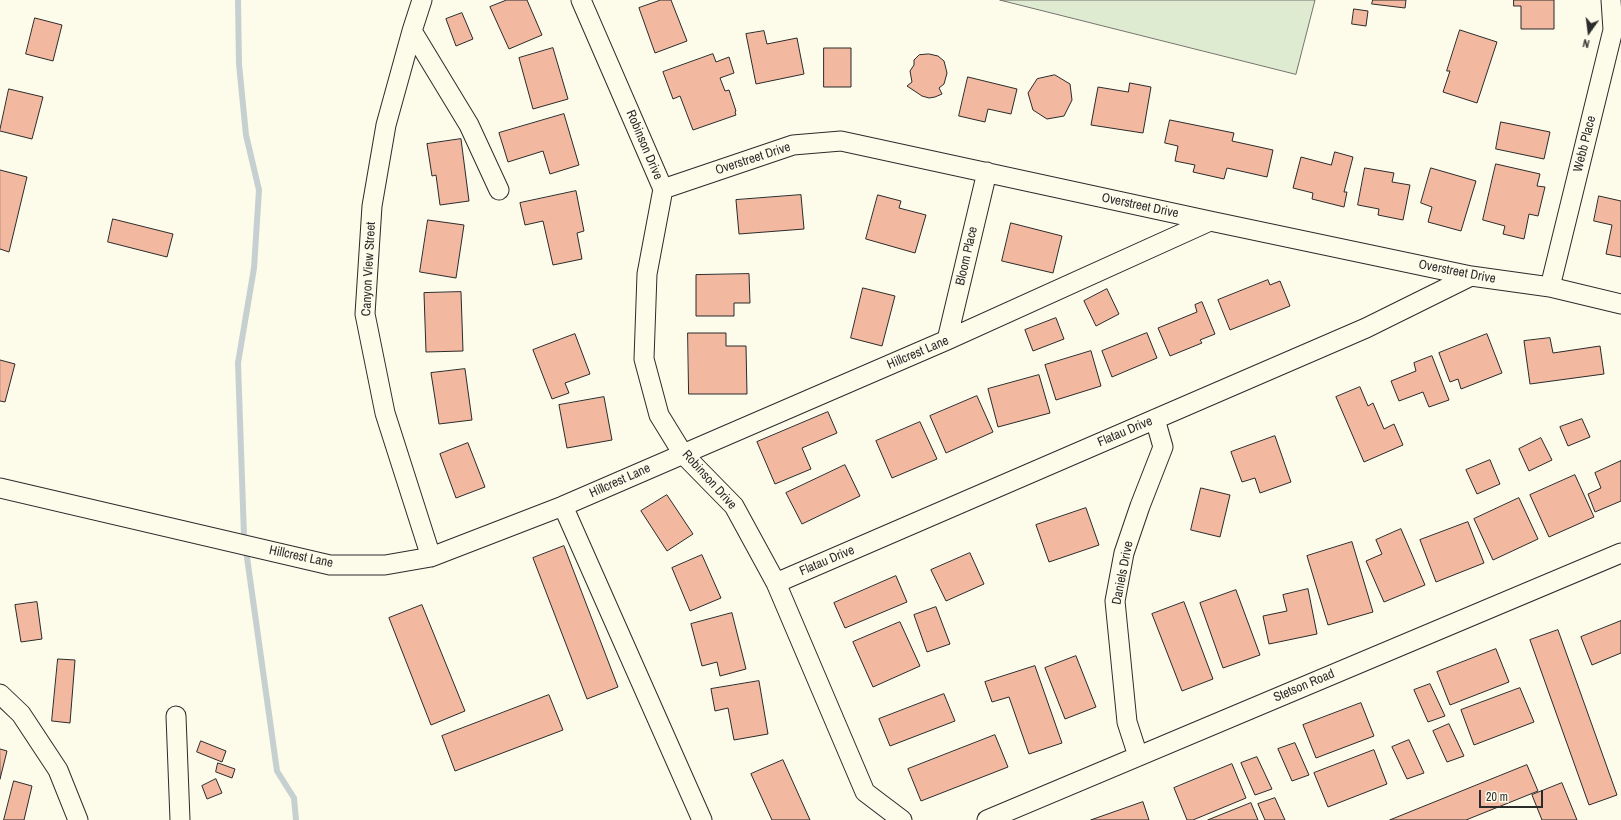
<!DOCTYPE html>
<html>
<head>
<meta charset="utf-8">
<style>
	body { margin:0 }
	#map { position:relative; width:1621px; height:820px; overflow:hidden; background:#fdfbea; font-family:"Archivo Narrow",sans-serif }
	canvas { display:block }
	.north { position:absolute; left:1569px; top:12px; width:40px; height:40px; -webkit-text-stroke:3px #fdfbea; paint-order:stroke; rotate:194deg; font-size:11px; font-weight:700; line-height:16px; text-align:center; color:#2b2b2b }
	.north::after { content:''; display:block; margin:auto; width:14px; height:18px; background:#2b2b2b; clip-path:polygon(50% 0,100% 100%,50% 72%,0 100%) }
	.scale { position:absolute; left:1479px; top:790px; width:64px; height:18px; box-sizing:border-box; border:2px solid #2b2b2b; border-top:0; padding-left:5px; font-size:12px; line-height:14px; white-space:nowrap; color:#2b2b2b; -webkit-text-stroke:3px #fdfbea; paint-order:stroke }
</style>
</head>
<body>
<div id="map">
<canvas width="1621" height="820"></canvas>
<div class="north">N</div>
<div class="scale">20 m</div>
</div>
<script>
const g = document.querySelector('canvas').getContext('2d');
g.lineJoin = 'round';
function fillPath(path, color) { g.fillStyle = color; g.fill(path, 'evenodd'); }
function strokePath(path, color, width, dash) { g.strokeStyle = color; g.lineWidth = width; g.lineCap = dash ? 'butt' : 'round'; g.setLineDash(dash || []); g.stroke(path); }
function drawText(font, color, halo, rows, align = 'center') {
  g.font = font + ' "Archivo Narrow",sans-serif'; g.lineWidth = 3; g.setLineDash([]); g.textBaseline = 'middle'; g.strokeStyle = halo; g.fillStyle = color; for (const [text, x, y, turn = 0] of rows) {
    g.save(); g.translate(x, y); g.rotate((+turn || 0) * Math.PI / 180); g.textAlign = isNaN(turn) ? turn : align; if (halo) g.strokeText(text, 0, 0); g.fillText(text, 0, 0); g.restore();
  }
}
const green = new Path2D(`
	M 1000,0 L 1315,0 L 1296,74 Z`);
fillPath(green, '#deebd1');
strokePath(green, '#74746e', 1);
strokePath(new Path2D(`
	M 238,0 L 239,64 L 246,135 L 259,190 L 254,268 L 238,363 L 244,536 L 277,771 L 294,798 L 296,820`), '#c7d0d0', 6);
const building = new Path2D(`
	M 507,0 L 527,0 L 542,35 L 509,49 L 490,7 Z
	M 661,0 L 671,0 L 687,41 L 655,53 L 639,8 Z
	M 1373,0 L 1406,0 L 1405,8 L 1372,4 Z
	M 1514,0 L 1554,0 L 1554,29 L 1521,29 L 1521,6 L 1514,6 Z
	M 1354,9 L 1368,11 L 1366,26 L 1352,24 Z
	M 462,13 L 473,39 L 456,46 L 446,19 Z
	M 35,18 L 62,25 L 53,61 L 26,54 Z
	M 1460,30 L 1497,42 L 1477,103 L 1443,92 L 1450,71 L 1447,71 Z
	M 764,31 L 767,44 L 797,38 L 804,74 L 756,84 L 746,34 Z
	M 553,48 L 568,99 L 533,109 L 519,58 Z
	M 824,48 L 851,48 L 851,87 L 824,87 Z
	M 713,54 L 716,62 L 729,57 L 734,73 L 720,78 L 725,91 L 729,90 L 736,111 L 735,112 L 736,115 L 693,130 L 680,96 L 673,99 L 663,72 Z
	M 929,54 L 938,56 L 944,61 L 947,73 L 944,84 L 939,88 L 942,94 L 935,97 L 929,98 L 922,96 L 907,86 L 912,82 L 910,71 L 914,65 L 914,60 L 919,55 Z
	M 1055,75 L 1070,84 L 1072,100 L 1064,116 L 1047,119 L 1033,110 L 1028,93 L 1037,79 Z
	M 968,77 L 1017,89 L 1011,114 L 988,109 L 985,122 L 959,116 Z
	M 1130,83 L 1151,87 L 1143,133 L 1091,125 L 1098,87 L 1128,92 Z
	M 9,89 L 43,97 L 32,139 L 0,131 Z
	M 564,114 L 579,165 L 550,174 L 543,151 L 508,162 L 499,133 Z
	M 1170,120 L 1234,133 L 1232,141 L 1273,150 L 1267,177 L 1227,168 L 1224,179 L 1193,172 L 1195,165 L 1175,161 L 1178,146 L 1165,143 Z
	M 1501,122 L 1550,132 L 1544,159 L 1496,149 Z
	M 461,139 L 469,201 L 440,205 L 436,175 L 432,176 L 427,144 Z
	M 1335,152 L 1353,157 L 1344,192 L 1347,192 L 1344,207 L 1312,199 L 1313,193 L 1293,188 L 1301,157 L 1331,165 Z
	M 1496,164 L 1540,174 L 1537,186 L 1545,187 L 1538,216 L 1529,214 L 1524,239 L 1503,234 L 1505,226 L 1483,220 Z
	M 1365,168 L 1394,173 L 1392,182 L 1410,185 L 1403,220 L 1378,215 L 1379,209 L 1358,205 Z
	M 1431,168 L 1476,181 L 1461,231 L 1428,222 L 1432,207 L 1421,203 Z
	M 0,170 L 27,177 L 9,252 L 0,249 Z
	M 576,191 L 584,231 L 577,233 L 582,259 L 553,265 L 543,221 L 525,225 L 520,203 Z
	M 801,195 L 804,229 L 739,234 L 736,200 Z
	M 878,195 L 901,201 L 899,208 L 926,215 L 915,253 L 866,239 Z
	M 1599,196 L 1621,201 L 1621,257 L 1606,254 L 1612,225 L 1594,221 Z
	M 113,219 L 173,234 L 167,257 L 108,242 Z
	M 428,220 L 464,225 L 456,278 L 420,272 Z
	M 1011,223 L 1062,236 L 1053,273 L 1002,261 Z
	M 749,274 L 750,303 L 734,303 L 734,316 L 696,316 L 696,275 Z
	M 1268,280 L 1270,285 L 1280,281 L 1290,306 L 1230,330 L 1218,300 Z
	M 863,288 L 895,296 L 882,346 L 851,338 Z
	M 1107,289 L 1119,314 L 1096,326 L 1084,301 Z
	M 461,292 L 463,351 L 426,352 L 424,293 Z
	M 1202,302 L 1215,334 L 1200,340 L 1202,343 L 1170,356 L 1158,328 L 1197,312 L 1195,305 Z
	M 1056,318 L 1064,339 L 1033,351 L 1025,330 Z
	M 688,333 L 726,333 L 726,346 L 746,346 L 747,394 L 689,394 Z
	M 1147,333 L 1157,358 L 1112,377 L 1102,351 Z
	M 575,334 L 590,374 L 565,383 L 569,393 L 552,399 L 533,350 Z
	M 1487,334 L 1502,373 L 1461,389 L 1458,379 L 1450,382 L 1439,353 Z
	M 1550,338 L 1553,353 L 1600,346 L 1604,374 L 1530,384 L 1524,341 Z
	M 1091,351 L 1101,386 L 1056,400 L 1045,365 Z
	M 1432,356 L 1449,400 L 1429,407 L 1423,392 L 1399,401 L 1391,381 L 1416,371 L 1414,363 Z
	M 0,360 L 15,364 L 5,402 L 0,401 Z
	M 465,369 L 472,420 L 439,424 L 431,373 Z
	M 1039,375 L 1050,413 L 998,427 L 988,389 Z
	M 1360,387 L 1368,406 L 1373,403 L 1384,429 L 1394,424 L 1403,445 L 1364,462 L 1336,397 Z
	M 977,396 L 993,432 L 946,453 L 930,416 Z
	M 604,397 L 612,440 L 567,448 L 559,405 Z
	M 828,412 L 837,433 L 802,448 L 811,469 L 775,484 L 757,442 Z
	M 1582,419 L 1590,437 L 1568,446 L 1560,427 Z
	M 920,422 L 937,459 L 892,478 L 876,441 Z
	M 1275,436 L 1291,482 L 1260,493 L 1255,478 L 1242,482 L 1231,452 Z
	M 1541,438 L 1552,460 L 1529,471 L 1519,449 Z
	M 468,443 L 485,487 L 456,498 L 440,454 Z
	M 1490,460 L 1500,484 L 1477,494 L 1466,470 Z
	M 1621,461 L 1621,501 L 1595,512 L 1588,494 L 1601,488 L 1595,473 Z
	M 845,465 L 860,496 L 802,524 L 786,493 Z
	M 1575,475 L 1594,517 L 1549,537 L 1530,495 Z
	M 1201,488 L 1230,495 L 1220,537 L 1191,530 Z
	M 667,495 L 693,534 L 667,551 L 641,511 Z
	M 1519,498 L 1538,539 L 1493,560 L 1474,519 Z
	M 1086,508 L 1099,545 L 1049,562 L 1036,525 Z
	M 1468,522 L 1484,563 L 1436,582 L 1420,540 Z
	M 1401,529 L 1425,585 L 1384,602 L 1366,561 L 1382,554 L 1376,540 Z
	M 1352,542 L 1373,612 L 1328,625 L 1307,556 Z
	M 564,546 L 618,687 L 587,699 L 533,558 Z
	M 970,553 L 984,584 L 946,601 L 931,570 Z
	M 702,555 L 721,598 L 690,611 L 672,568 Z
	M 896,576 L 907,602 L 845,628 L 834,603 Z
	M 1308,589 L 1317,634 L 1269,644 L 1263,616 L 1287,611 L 1283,595 Z
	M 1236,590 L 1260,655 L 1223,668 L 1200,603 Z
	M 37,602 L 42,639 L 21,642 L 15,605 Z
	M 1184,602 L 1213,679 L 1182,691 L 1152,614 Z
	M 422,605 L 465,711 L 431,725 L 389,618 Z
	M 936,607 L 950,644 L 927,652 L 914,615 Z
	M 732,613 L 746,669 L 720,676 L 717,662 L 702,666 L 691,624 Z
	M 1621,621 L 1621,653 L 1592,665 L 1581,637 Z
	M 900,622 L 920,666 L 873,687 L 853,642 Z
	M 1558,630 L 1617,795 L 1589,805 L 1530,640 Z
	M 1496,649 L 1509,682 L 1450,705 L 1437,672 Z
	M 1076,656 L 1096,707 L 1065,719 L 1045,668 Z
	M 58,659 L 75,660 L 70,723 L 52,721 Z
	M 1035,666 L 1062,743 L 1029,754 L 1009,697 L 992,702 L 985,682 Z
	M 759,681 L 768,734 L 734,740 L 728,708 L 715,711 L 711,689 Z
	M 1430,684 L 1445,716 L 1428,722 L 1414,690 Z
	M 1520,688 L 1534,722 L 1474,745 L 1461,710 Z
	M 944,694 L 955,721 L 890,746 L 879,719 Z
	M 549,695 L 563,730 L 455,771 L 442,736 Z
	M 1361,703 L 1374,736 L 1316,758 L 1303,725 Z
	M 1449,724 L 1464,756 L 1447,762 L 1433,731 Z
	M 995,735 L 1008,767 L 921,801 L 908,769 Z
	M 1409,740 L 1424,773 L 1407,779 L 1392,747 Z
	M 201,741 L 226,751 L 222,762 L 197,752 Z
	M 1295,743 L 1309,775 L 1292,781 L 1278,749 Z
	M 0,749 L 7,751 L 0,779 Z
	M 1374,750 L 1387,784 L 1328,807 L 1314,773 Z
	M 1257,757 L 1272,789 L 1255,795 L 1241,763 Z
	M 783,760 L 810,820 L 772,820 L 751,774 Z
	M 218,763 L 235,769 L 232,778 L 216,772 Z
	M 1232,764 L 1246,798 L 1193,820 L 1187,820 L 1174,788 Z
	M 1527,765 L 1538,791 L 1466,820 L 1390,820 Z
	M 216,779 L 222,793 L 207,799 L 202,786 Z
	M 14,781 L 32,786 L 24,820 L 4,820 Z
	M 1562,783 L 1577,820 L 1542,820 L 1532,795 Z
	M 1275,798 L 1285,820 L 1265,820 L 1258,804 Z
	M 1143,802 L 1149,820 L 1091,820 Z
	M 1251,803 L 1258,820 L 1208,820 Z`);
fillPath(building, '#f2b8a0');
strokePath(building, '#2b2b2b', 1);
const street = new Path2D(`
	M 422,0 L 412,31 L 386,125 L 372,206 L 365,314 L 385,413 L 431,557
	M 581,0 L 663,189 L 647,274 L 644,359 L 659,415 L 683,454 L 734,506 L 776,583 L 865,792 L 902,820
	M 412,31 L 469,125 L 499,190
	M 663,189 L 793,145 L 841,141 L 1210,221 L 1471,276 L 1550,287 L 1621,304
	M 1550,287 L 1613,30 L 1611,0
	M 947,340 L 987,172
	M 0,488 L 330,565 L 385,565 L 431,557 L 563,506 L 947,340 L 1210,221
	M 563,506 L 702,820
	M 776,583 L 1366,328 L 1471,276
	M 0,694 L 21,714 L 58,770 L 78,820
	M 176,716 L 180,820
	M 1138,756 L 1127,722 L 1115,601 L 1124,553 L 1140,506 L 1163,447 L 1155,419
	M 987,820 L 1621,553`);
strokePath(street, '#2b2b2b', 21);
strokePath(street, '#fdfbea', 19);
drawText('13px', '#2b2b2b', '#fdfbea', [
	["Webb Place",1585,144,-76],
	["Robinson Drive",644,145,67],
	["Overstreet Drive",753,159,-18],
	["Overstreet Drive",1140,206,12],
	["Bloom Place",967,256,-77],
	["Canyon View Street",369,269,-87],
	["Overstreet Drive",1457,272,11],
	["Hillcrest Lane",918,353,-23],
	["Flatau Drive",1125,432,-23],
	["Robinson Drive",709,480,48],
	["Hillcrest Lane",620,481,-24],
	["Hillcrest Lane",301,557,12],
	["Flatau Drive",827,561,-23],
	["Daniels Drive",1123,573,-79],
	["Stetson Road",1304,686,-23]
]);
</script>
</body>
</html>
